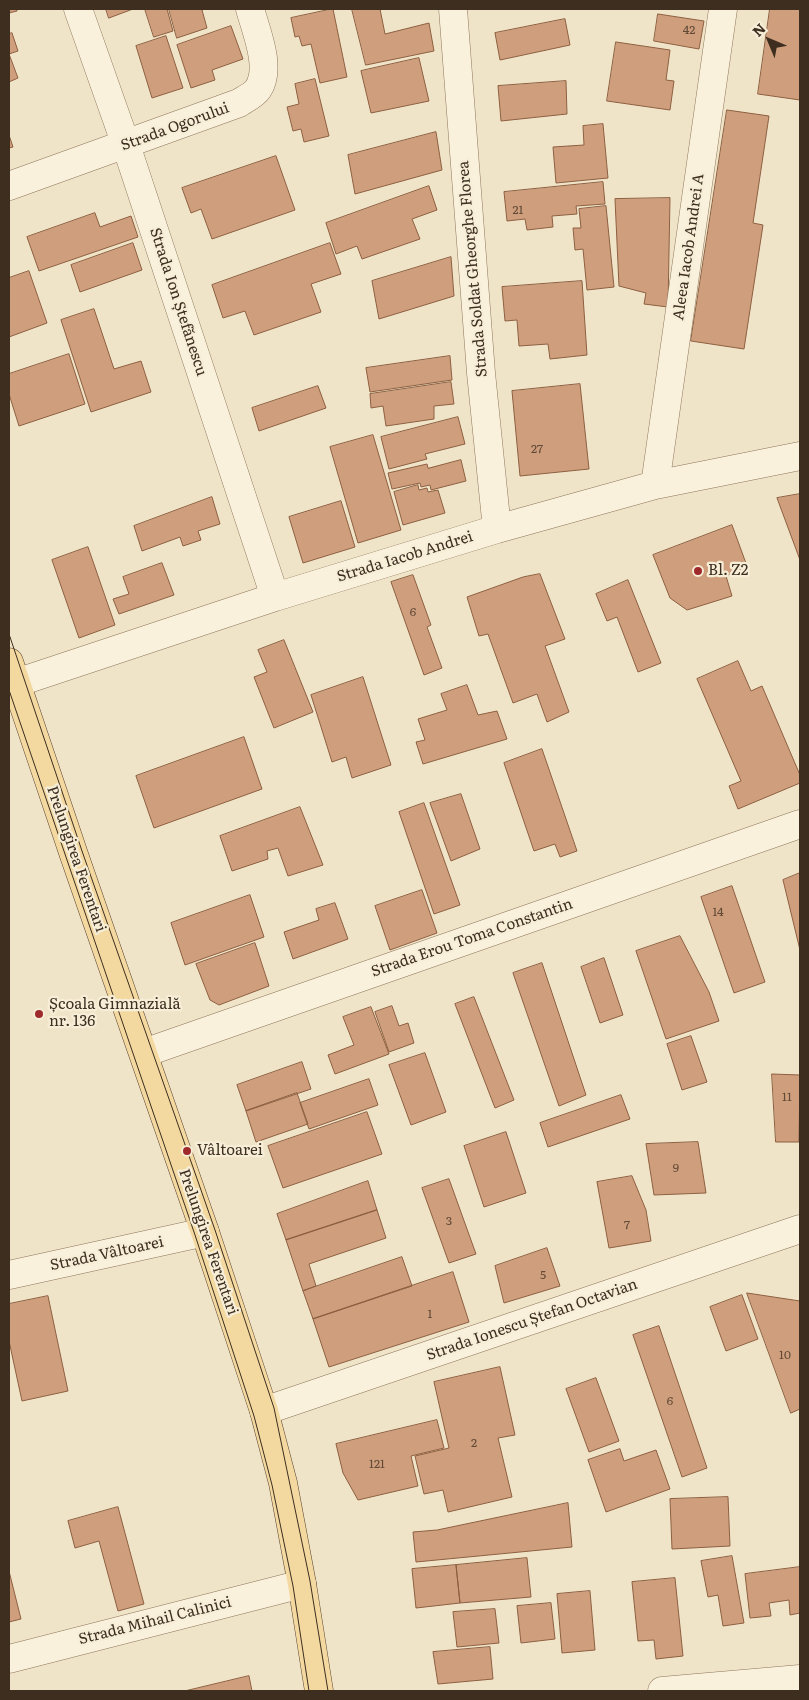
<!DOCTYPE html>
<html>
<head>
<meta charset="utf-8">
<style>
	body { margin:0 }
	#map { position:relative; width:809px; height:1700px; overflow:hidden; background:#f0e4c8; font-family:Literata,serif }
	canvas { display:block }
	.frame { position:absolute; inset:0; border:10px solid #3d2e20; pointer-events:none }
	.north { position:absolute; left:744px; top:15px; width:50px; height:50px; -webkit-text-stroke:4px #f7eed8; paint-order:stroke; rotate:315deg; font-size:14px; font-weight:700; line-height:20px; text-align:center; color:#3d2e20 }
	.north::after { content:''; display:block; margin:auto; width:18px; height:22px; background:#3d2e20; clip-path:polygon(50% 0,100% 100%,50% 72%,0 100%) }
</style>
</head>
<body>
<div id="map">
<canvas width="809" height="1700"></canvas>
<div class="frame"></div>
<div class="north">N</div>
</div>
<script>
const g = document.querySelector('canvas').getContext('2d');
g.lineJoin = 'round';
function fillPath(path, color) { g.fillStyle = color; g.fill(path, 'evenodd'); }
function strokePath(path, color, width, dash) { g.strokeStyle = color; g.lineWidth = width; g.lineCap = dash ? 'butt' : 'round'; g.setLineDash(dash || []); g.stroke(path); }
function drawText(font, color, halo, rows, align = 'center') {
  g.font = font + ' Literata,serif'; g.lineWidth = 4.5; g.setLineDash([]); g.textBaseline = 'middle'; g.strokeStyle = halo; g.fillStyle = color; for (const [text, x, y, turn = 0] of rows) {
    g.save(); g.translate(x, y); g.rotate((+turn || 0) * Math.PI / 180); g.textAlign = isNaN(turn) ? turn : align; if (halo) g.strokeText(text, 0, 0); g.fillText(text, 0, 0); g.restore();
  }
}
const building = new Path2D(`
	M 9,9 L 17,9 L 17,11 L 9,13 Z
	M 106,9 L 133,9 L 109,18 Z
	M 145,9 L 167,9 L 173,31 L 154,37 Z
	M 169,9 L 205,9 L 202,10 L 207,28 L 177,38 Z
	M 333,9 L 347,77 L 320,83 L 311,44 L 302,46 L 299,36 L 295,37 L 291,18 Z
	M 352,9 L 380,9 L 385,34 L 429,23 L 434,51 L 366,65 Z
	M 770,9 L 800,9 L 800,100 L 758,94 Z
	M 658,14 L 704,21 L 699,49 L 654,41 Z
	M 565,19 L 570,45 L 500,60 L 495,33 Z
	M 231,26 L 243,59 L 212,70 L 215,80 L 191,88 L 177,45 Z
	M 12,33 L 18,51 L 9,54 L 9,34 Z
	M 166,36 L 183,88 L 152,98 L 136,46 Z
	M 616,42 L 670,50 L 666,80 L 674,81 L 670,110 L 607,101 Z
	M 9,54 L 18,78 L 9,82 Z
	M 419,58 L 429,101 L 371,113 L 361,71 Z
	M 315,79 L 329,136 L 304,142 L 301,129 L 293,131 L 287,107 L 299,104 L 295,84 Z
	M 566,81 L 567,114 L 501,121 L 498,86 Z
	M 727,110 L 769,116 L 753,223 L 763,225 L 744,349 L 691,341 Z
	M 603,124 L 608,178 L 556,183 L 553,147 L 584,145 L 583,126 Z
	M 436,132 L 442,170 L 355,194 L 348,155 Z
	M 9,135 L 13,147 L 9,148 Z
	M 276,156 L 295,210 L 212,239 L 201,209 L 191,213 L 182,188 Z
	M 603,182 L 605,204 L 576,206 L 577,214 L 552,216 L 553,227 L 527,230 L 525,219 L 507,221 L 504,192 Z
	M 429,186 L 437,210 L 412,219 L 420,239 L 362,259 L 357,246 L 336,254 L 326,223 Z
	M 670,198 L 668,307 L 644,304 L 646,293 L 619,286 L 615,199 Z
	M 606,206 L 614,287 L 587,290 L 583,249 L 575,250 L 573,228 L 581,228 L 579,209 Z
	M 95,213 L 100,227 L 131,216 L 138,237 L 39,271 L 27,237 Z
	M 133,243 L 142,270 L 80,292 L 71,265 Z
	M 330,243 L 341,274 L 311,284 L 321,312 L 254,335 L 245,311 L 223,318 L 212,285 Z
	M 451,257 L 454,296 L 379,319 L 372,281 Z
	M 29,271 L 47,323 L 9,337 L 9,278 Z
	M 582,281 L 587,355 L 550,359 L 548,344 L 519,346 L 517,320 L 505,321 L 502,287 Z
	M 94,309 L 114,369 L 141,361 L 151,392 L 91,412 L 61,320 Z
	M 69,354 L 85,404 L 19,426 L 9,394 L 9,374 Z
	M 450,356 L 452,380 L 370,392 L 366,368 Z
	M 451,382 L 454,404 L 434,406 L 434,419 L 386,426 L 383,406 L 371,408 L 370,394 Z
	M 580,384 L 589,469 L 520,476 L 512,391 Z
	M 318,386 L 326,408 L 259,431 L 252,408 Z
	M 458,417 L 465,444 L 425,454 L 427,459 L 389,469 L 381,437 Z
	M 373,435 L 401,530 L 358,543 L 330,447 Z
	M 461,460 L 466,481 L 431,490 L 430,485 L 421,487 L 420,483 L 392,489 L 388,473 L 427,464 L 428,468 Z
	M 418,485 L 419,490 L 427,488 L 428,492 L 438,490 L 445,513 L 403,525 L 394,492 Z
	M 800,494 L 800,560 L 777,498 Z
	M 212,497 L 220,524 L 198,531 L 201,540 L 183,546 L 180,537 L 142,551 L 134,526 Z
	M 341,501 L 355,547 L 303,563 L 289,517 Z
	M 732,525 L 747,566 L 726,576 L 732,596 L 687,610 L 670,598 L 653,555 Z
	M 88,547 L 115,625 L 79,638 L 52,560 Z
	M 162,563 L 174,595 L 119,614 L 113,599 L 129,594 L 123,577 Z
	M 540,574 L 565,639 L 545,646 L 569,712 L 547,722 L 537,694 L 513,703 L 488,634 L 479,636 L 467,597 L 523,577 Z
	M 413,575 L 431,625 L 427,627 L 442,668 L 424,675 L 391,582 Z
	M 628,580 L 661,663 L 638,672 L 617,617 L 607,621 L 596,594 Z
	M 284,640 L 313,712 L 274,728 L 254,677 L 267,672 L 258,650 Z
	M 738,661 L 751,691 L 762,686 L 800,775 L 800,783 L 738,809 L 729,786 L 741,781 L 697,679 Z
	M 363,677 L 391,765 L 352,778 L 346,757 L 332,762 L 311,695 Z
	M 467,685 L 478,715 L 497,711 L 507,739 L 423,764 L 416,742 L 425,740 L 418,719 L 447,710 L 441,694 Z
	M 244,737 L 262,789 L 154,828 L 136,776 Z
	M 542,749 L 577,851 L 560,857 L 555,844 L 534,851 L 504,763 Z
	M 461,794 L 480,849 L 451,861 L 430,803 Z
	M 424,803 L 460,905 L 434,914 L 399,812 Z
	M 300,807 L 323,865 L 288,876 L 278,848 L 267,851 L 268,859 L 232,871 L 220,836 Z
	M 800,873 L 800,950 L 783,880 Z
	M 732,886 L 765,982 L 734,993 L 701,897 Z
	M 422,890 L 437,933 L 390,950 L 375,906 Z
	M 250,895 L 264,937 L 185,965 L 171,923 Z
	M 335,903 L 348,939 L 293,959 L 284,932 L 319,920 L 316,909 Z
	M 680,936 L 709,992 L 719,1021 L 666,1039 L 636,951 Z
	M 255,943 L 269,986 L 219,1005 L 210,1000 L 196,964 Z
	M 604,958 L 623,1015 L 600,1023 L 581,967 Z
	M 542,963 L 586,1095 L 559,1106 L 513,973 Z
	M 474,997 L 514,1100 L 495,1108 L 455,1004 Z
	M 392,1006 L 399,1026 L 408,1023 L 414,1043 L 389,1052 L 375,1012 Z
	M 371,1007 L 389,1054 L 335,1074 L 328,1055 L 354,1045 L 343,1017 Z
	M 691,1036 L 707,1082 L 682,1090 L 667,1044 Z
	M 425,1053 L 446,1112 L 411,1125 L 389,1065 Z
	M 302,1062 L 311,1089 L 246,1111 L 237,1085 Z
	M 772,1074 L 800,1075 L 799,1142 L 776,1142 Z
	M 369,1079 L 378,1105 L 309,1129 L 300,1103 Z
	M 297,1093 L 308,1124 L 256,1142 L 246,1111 Z
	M 621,1095 L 630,1119 L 548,1147 L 540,1123 Z
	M 367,1112 L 382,1154 L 283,1188 L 268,1146 Z
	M 506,1132 L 526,1193 L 484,1207 L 464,1146 Z
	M 698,1142 L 706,1193 L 654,1195 L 646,1144 Z
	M 632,1176 L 646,1210 L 651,1241 L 609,1248 L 597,1182 Z
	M 449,1179 L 476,1254 L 449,1263 L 422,1188 Z
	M 368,1181 L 377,1210 L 286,1240 L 277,1214 Z
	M 377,1210 L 386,1238 L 309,1264 L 316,1286 L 303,1291 L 286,1240 Z
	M 547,1248 L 560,1286 L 504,1303 L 495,1266 Z
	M 402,1257 L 412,1286 L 313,1319 L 303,1291 Z
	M 453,1272 L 469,1322 L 329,1367 L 313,1319 Z
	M 747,1293 L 800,1301 L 800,1409 L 791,1413 Z
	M 742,1295 L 758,1339 L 726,1351 L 710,1307 Z
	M 48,1296 L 68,1391 L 22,1401 L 9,1341 L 9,1304 Z
	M 659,1326 L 707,1468 L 682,1477 L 633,1335 Z
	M 500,1367 L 515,1435 L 498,1438 L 512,1497 L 448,1512 L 443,1490 L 424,1494 L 415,1456 L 449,1448 L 434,1382 Z
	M 596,1378 L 619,1441 L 589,1452 L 566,1389 Z
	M 437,1420 L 444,1448 L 411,1456 L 418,1486 L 358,1500 L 343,1473 L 336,1444 Z
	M 620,1449 L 624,1461 L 656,1450 L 670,1489 L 606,1512 L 588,1460 Z
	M 728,1497 L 730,1546 L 672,1549 L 670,1499 Z
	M 568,1503 L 572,1547 L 416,1562 L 413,1532 L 437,1530 Z
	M 118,1507 L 144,1604 L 118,1611 L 99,1541 L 75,1548 L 68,1521 Z
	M 732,1556 L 744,1623 L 723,1626 L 718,1595 L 708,1597 L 701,1561 Z
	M 527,1558 L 531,1597 L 460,1603 L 456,1565 Z
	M 456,1565 L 460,1603 L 416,1608 L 412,1569 Z
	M 800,1567 L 800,1613 L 790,1615 L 789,1600 L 769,1603 L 771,1616 L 750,1618 L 745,1574 Z
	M 9,1571 L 21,1619 L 9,1622 Z
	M 675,1578 L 683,1656 L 656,1659 L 654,1640 L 638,1641 L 632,1582 Z
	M 590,1591 L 595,1650 L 562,1653 L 557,1594 Z
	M 551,1603 L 555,1639 L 521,1643 L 517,1606 Z
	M 495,1609 L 499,1643 L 457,1647 L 453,1612 Z
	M 490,1647 L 493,1679 L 438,1684 L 433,1652 Z
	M 249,1676 L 252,1691 L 185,1691 Z`);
fillPath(building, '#cf9f7d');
strokePath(building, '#8d5f41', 1);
const minor = new Path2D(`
	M 78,9 L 126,145 L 275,597
	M 453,9 L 481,373 L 497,529
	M 9,186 L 239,103 C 245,99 254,95 258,89 C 272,68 256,31 250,9
	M 655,485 L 723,9
	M 16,683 L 275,597 L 497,529 L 655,485 L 800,456
	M 144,1053 L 800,824
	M 9,1275 L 205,1232
	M 264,1411 L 800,1229
	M 9,1659 L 302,1584
	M 662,1691 L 800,1679`);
const major = new Path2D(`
	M 9,662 L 74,855 L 205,1232 L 264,1411 L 283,1483 L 302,1584 L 319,1691`);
strokePath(minor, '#8d765c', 29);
strokePath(major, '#5b4430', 29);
strokePath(minor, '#faf1dc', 28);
strokePath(major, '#f3d9a0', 28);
strokePath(new Path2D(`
	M 9,634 L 82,851 L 215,1230 L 274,1408 L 310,1581 L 328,1691
	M 9,690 L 195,1235 L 254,1416 L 272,1485 L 293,1586 L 309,1691`), '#3d2e20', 1);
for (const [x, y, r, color] of [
	[698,571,5,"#9e2a2b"],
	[39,1014,5,"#9e2a2b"],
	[187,1151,5,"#9e2a2b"]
]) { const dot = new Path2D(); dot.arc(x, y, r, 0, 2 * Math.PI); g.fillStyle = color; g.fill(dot); strokePath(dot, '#f7eed8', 2); }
drawText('12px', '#624a37', null, [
	["42",689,30],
	["21",518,210],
	["27",537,449],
	["6",413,612],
	["14",718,912],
	["11",787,1097],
	["9",676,1168],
	["3",449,1221],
	["7",627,1225],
	["5",543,1275],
	["1",430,1314],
	["10",785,1355],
	["6",670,1401],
	["2",474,1443],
	["121",377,1464]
]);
drawText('15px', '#3d2e20', '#f7eed8', [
	["Strada Ogorului",175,127,-20],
	["Aleea Iacob Andrei A",689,247,-82],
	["Strada Soldat Gheorghe Florea",473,269,-95],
	["Strada Ion Ștefănescu",178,302,72],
	["Strada Iacob Andrei",405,557,-17],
	["Prelungirea Ferentari",76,859,71],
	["Strada Erou Toma Constantin",472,938,-19],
	["Prelungirea Ferentari",208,1242,71],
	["Strada Vâltoarei",107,1254,-12],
	["Strada Ionescu Ștefan Octavian",532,1320,-19],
	["Strada Mihail Calinici",155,1621,-14]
]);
drawText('15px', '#3d2e20', '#f7eed8', [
	["Bl. Z2",708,571],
	["Școala Gimnazială",49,1005],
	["nr. 136",49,1022],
	["Vâltoarei",197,1151]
], 'left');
</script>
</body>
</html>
